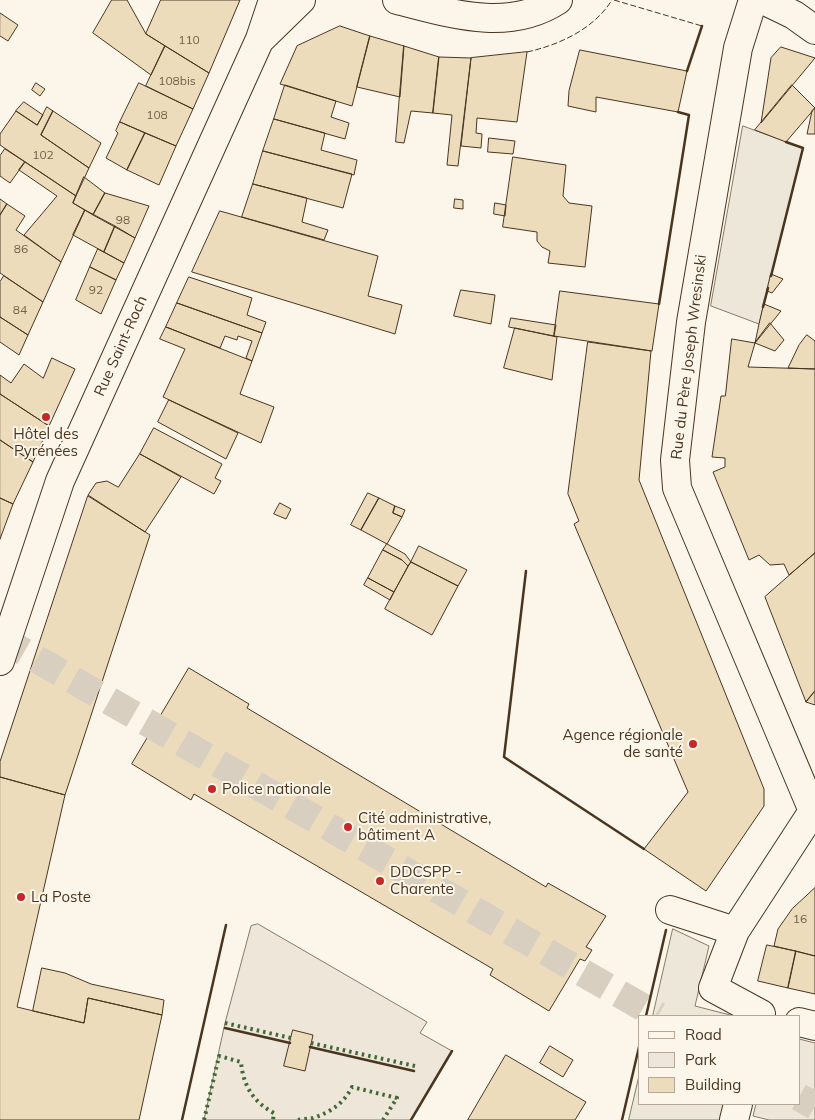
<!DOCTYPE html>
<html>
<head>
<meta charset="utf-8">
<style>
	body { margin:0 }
	#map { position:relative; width:815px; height:1120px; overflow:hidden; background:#fbf6e9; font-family:Mulish,sans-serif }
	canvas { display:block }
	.legend { position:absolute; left:638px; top:1015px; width:162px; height:90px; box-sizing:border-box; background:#fbf6e9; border:1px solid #b4a999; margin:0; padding:6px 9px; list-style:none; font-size:15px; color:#4a3520 }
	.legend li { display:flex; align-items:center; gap:10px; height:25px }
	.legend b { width:25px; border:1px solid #b4a999 }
</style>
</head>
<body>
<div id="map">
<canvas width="815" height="1120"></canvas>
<ul class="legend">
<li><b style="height:6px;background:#fbf6e9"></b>Road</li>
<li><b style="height:14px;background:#ede6d9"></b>Park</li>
<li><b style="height:14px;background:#ecdcbc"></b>Building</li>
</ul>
</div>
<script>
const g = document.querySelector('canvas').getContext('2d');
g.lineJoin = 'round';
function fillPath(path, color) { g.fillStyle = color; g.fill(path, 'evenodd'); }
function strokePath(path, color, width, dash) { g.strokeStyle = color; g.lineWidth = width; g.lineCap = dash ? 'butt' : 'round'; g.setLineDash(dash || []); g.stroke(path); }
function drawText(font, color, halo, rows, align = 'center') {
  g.font = font + ' Mulish,sans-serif'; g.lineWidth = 4; g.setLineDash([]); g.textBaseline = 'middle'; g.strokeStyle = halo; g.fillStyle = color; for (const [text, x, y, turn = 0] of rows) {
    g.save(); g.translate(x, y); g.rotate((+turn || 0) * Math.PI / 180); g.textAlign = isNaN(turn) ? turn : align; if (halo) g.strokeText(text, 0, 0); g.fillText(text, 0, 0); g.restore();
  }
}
const green = new Path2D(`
	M 258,924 L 427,1022 L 420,1033 L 452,1051 L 411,1120 L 204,1120 L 225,1023 L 251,926 Z
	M 799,1039 L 815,1043 L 815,1120 L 769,1120 L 753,1116 L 756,1104 L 799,1104 Z`);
fillPath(green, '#ede6d9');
strokePath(green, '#887966', 1);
const parking = new Path2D(`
	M 743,126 L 803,148 L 759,324 L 711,306 Z
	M 673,929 L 709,946 L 695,1006 L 734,1016 L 653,1016 Z
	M 639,1076 L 639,1104 L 727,1104 L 723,1120 L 629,1120 Z`);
fillPath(parking, '#ede7d9');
strokePath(parking, '#887966', 1);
const building = new Path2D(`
	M 112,0 L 127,0 L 146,34 L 165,46 L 151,75 L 93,33 Z
	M 161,0 L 240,0 L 209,73 L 146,34 Z
	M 0,13 L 18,25 L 8,41 L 0,36 Z
	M 340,26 L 370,36 L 352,106 L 280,84 L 297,46 Z
	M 370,36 L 404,46 L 400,97 L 357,87 Z
	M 165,46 L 209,73 L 193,109 L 146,86 Z
	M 404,46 L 439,57 L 433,113 L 411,111 L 404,143 L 396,142 Z
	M 781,47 L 815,58 L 761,123 L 771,58 Z
	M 580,50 L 687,71 L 678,112 L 596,97 L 596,112 L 568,106 L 569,91 Z
	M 527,52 L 517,122 L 477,118 L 476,133 L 482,134 L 481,148 L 461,146 L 471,58 Z
	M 439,57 L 471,58 L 458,166 L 447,165 L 452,115 L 433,113 Z
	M 36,83 L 45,89 L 40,96 L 32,90 Z
	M 139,83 L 193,109 L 176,146 L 120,122 Z
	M 285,85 L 336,101 L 331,117 L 349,123 L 345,139 L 274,119 Z
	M 792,85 L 815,108 L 786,142 L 755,130 Z
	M 24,102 L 43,115 L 37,125 L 16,111 Z
	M 47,107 L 53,111 L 41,135 L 89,168 L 76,196 L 0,145 L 0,134 L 16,111 L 37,125 Z
	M 815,108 L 815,134 L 807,134 L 812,111 Z
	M 53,111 L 101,143 L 89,168 L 41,135 Z
	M 274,119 L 325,133 L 321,150 L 357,160 L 354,175 L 263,151 Z
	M 120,122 L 145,133 L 127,170 L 106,158 L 118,133 L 116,131 Z
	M 145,133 L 176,146 L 159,185 L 127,170 Z
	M 489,138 L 515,141 L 513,154 L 488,152 Z
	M 5,149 L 25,162 L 10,183 L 0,176 L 0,156 Z
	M 263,151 L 352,174 L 343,208 L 253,184 Z
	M 513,157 L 566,165 L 563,196 L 569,203 L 592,206 L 585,267 L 548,263 L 550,251 L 542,247 L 537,241 L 537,232 L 503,227 Z
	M 25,162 L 76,196 L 73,203 L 85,210 L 61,262 L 24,235 L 57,196 L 19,170 Z
	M 84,177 L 105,193 L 93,215 L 73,203 Z
	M 253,184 L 307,198 L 302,222 L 328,230 L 324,240 L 242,217 Z
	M 105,193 L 149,206 L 135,238 L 93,215 Z
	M 0,199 L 7,204 L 0,215 Z
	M 455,199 L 463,200 L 463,209 L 454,208 Z
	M 495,203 L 506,205 L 505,216 L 494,214 Z
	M 7,204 L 25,216 L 16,230 L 61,262 L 43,302 L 0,273 L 0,215 Z
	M 85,210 L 115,226 L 104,252 L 73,235 Z
	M 220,211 L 378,256 L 368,296 L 402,305 L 395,334 L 192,272 Z
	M 115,226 L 135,238 L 124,263 L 104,252 Z
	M 98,249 L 124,263 L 116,280 L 90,267 Z
	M 90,267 L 116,280 L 101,314 L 76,300 Z
	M 771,274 L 783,279 L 772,293 L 767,291 Z
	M 4,276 L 43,302 L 28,335 L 0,317 L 0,282 Z
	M 189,277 L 252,298 L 247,315 L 266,322 L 262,333 L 177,303 Z
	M 461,290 L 495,295 L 491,324 L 454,316 Z
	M 560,291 L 659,304 L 652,351 L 554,336 Z
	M 177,303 L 262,333 L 252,361 L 246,358 L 252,341 L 238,336 L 237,340 L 225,336 L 220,348 L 166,327 Z
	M 764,304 L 781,311 L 755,343 L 759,324 Z
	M 0,317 L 28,335 L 19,355 L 0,342 Z
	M 511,318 L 556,325 L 554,336 L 509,327 Z
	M 770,323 L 784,340 L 775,351 L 755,343 Z
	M 166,327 L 252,361 L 240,394 L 274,407 L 261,443 L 163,397 L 185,349 L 160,339 Z
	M 515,328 L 557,337 L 552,380 L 504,368 Z
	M 807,335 L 815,341 L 815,369 L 788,368 L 799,345 Z
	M 732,339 L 755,343 L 748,367 L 815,369 L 815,553 L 789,575 L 784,564 L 770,565 L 759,555 L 749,560 L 713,472 L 725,467 L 725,458 L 712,457 L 721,396 L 725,396 Z
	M 588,342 L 651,351 L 639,480 L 764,789 L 764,806 L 706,891 L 644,849 L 688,792 L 574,524 L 579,521 L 568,494 Z
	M 52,358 L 75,369 L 49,426 L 0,394 L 0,375 L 11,383 L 24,364 L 43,378 Z
	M 0,394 L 49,426 L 33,462 L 0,440 Z
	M 169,400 L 238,433 L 226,459 L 158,422 Z
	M 154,428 L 222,464 L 215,478 L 221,481 L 214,494 L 140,454 Z
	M 0,440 L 33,462 L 13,504 L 0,498 Z
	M 140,454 L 181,477 L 145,532 L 88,495 L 96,483 L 107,481 L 118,487 Z
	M 368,493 L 379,498 L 361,530 L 351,525 Z
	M 88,496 L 150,535 L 65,795 L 0,777 L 0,762 Z
	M 0,498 L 13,504 L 0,539 Z
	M 379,498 L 395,506 L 393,513 L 402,517 L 387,544 L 361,530 Z
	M 280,503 L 291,509 L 286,519 L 274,514 Z
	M 395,506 L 405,510 L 402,517 L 393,513 Z
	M 387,544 L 405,554 L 411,562 L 408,566 L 402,560 L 383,550 Z
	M 419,546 L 467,570 L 458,586 L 411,562 Z
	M 383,550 L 402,560 L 408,566 L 394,592 L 368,578 Z
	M 815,553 L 815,691 L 806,702 L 765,597 Z
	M 411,562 L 458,586 L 432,635 L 385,609 Z
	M 368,578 L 394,592 L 390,600 L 364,585 Z
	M 189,668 L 249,704 L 247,708 L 546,887 L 548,883 L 606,916 L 586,947 L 592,950 L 585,961 L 580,959 L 549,1011 L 490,975 L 493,969 L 194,794 L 191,800 L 132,764 Z
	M 815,691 L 815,705 L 806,702 Z
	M 0,777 L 65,795 L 17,1007 L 84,1023 L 88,998 L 162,1015 L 139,1120 L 0,1120 Z
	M 815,888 L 815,956 L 774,946 L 778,929 L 792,909 Z
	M 767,945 L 796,951 L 788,988 L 758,981 Z
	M 796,951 L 815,956 L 815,994 L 788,988 Z
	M 42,968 L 65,973 L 91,984 L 164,1000 L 162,1015 L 88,998 L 84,1023 L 33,1011 Z
	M 293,1030 L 313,1035 L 305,1071 L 284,1066 Z
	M 550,1046 L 573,1060 L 563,1077 L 540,1063 Z
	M 506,1055 L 586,1102 L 575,1120 L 468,1120 Z`);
fillPath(building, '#ecdcbc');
strokePath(building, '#4a3520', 1);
strokePath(new Path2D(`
	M 0,638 L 658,1016
	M 799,1097 L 815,1106`), '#d8cfc1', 28, [28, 14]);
const minor = new Path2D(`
	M 397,0 C 449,13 508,33 558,0
	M 753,0 L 738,48 L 691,322 L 675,460 L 677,488 L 813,811
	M 763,0 L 794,15 L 815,30
	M 262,38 L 301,0
	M 0,661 L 60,481 L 260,39 L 273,0
	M 670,910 L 735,931
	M 760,1016 L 761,1014 L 713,988 L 735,931 L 815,808
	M 799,1022 L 815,1026
	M 734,1120 L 738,1104`);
strokePath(minor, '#4a3520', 30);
strokePath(minor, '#fbf6e9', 28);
strokePath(new Path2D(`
	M 225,1023 L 291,1038
	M 311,1043 L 415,1066
	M 204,1120 L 219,1056 L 241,1062 C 243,1085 253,1102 274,1113 L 273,1120
	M 298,1120 C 302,1119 308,1119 313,1118 C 331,1112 344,1103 352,1087 L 397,1098 L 383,1120`), '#436837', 4, [2.5, 4]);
strokePath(new Path2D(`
	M 614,0 L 702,26
	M 527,52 C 559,45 594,29 612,0`), '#4a3520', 1, [6, 2.5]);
strokePath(new Path2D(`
	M 687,71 L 702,26
	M 771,276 L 803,148 L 786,142
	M 659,304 L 689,115 L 678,112
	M 763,307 L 768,288
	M 526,571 L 504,757 L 644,849
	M 646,1016 L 666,930
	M 225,1028 L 290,1043
	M 310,1047 L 414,1071
	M 182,1120 L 226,925
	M 411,1120 L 452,1051
	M 622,1120 L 639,1047`), '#4a3520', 2.5);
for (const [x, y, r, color] of [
	[46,417,5,"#c62828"],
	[693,744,5,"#c62828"],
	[212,789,5,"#c62828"],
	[348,827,5,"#c62828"],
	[380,881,5,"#c62828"],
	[21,897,5,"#c62828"]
]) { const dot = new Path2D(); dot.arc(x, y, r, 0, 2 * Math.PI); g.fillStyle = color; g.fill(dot); strokePath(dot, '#fbf6e9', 2); }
drawText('12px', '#725f47', null, [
	["110",189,40],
	["108bis",177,81],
	["108",157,115],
	["102",43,155],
	["98",123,220],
	["86",21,249],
	["92",96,290],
	["84",20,310],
	["16",800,919]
]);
drawText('15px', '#4a3520', '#fbf6e9', [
	["Rue Saint-Roch",121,346,-66],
	["Rue du Père Joseph Wresinski",689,357,-83]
]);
drawText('15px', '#4a3520', '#fbf6e9', [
	["Hôtel des",46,434,"center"],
	["Pyrénées",46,451,"center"],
	["Agence régionale",683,735,"right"],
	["de santé",683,752,"right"],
	["Police nationale",222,789],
	["Cité administrative,",358,818],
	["bâtiment A",358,835],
	["DDCSPP -",390,872],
	["Charente",390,889],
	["La Poste",31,897]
], 'left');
</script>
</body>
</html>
